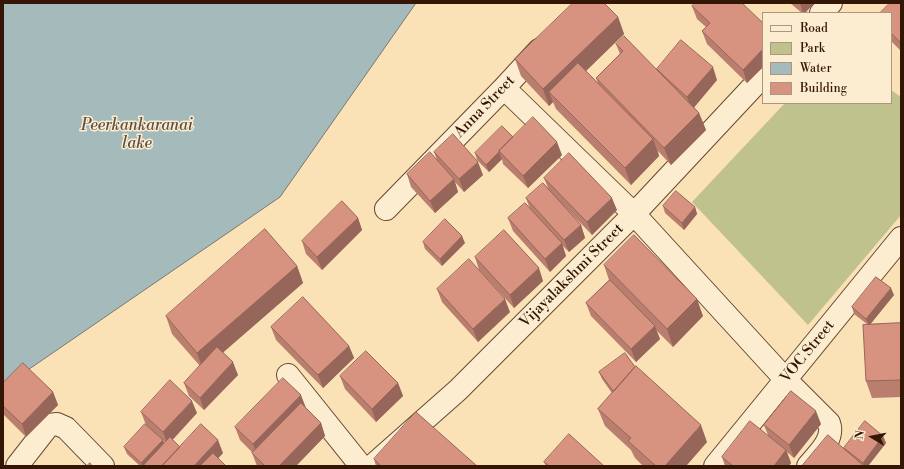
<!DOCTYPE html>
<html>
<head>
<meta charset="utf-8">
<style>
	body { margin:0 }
	#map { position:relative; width:904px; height:469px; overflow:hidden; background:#fae1b6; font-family:"Libre Bodoni",serif }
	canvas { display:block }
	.frame { position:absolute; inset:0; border:4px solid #341606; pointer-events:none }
	.legend { position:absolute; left:762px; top:12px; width:130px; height:92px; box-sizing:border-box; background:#fcecd0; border:1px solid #ac967f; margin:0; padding:5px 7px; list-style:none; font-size:12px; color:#341606 }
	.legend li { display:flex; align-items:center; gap:8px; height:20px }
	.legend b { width:20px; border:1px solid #ac967f }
	.north { position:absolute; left:852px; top:417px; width:40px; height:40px; -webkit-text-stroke:3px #fcecd0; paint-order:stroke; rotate:280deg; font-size:11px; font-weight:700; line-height:16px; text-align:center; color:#341606 }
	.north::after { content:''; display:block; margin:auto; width:14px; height:18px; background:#341606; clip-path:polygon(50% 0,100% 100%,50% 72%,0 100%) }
</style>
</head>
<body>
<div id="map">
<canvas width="904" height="469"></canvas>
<div class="frame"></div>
<ul class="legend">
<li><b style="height:5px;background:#fcecd0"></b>Road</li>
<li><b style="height:11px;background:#bfc28d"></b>Park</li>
<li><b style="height:11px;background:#a5baba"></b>Water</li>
<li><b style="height:11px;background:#d79280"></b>Building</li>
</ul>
<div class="north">N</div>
</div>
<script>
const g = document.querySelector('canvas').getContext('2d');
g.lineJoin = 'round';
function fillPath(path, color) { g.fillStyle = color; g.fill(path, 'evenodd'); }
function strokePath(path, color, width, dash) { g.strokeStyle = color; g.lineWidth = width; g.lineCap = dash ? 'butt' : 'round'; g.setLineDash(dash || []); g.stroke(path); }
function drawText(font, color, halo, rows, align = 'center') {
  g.font = font + ' "Libre Bodoni",serif'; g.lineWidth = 3; g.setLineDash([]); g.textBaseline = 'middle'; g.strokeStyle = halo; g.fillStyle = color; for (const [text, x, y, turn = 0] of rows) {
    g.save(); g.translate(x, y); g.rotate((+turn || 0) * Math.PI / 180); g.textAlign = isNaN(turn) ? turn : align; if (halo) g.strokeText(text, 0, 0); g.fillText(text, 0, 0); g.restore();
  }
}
fillPath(new Path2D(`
	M 891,90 L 901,97 L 901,215 L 808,325 L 692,202 L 785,103 L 891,103 Z`), '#bfc28d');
const water = new Path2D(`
	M 3,3 L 416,3 L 280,197 L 3,387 Z`);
fillPath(water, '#a5baba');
strokePath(water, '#787872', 1);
const street = new Path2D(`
	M 821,13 L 831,3
	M 504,88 L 634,214 L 786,380 L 829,423 C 835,439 818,454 808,466
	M 386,209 L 504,88 L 539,50
	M 288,375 L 361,466
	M 17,466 L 49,425 L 57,424 L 66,428 L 103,466
	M 372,466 L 458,390 L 634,214 L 763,76
	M 715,466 L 901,238`);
strokePath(street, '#664932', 24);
strokePath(street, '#fcecd0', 22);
fillPath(new Path2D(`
	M 790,3 L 814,3 L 805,13 L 802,13 Z
	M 901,3 L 901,51 L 891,41 L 891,13 Z
	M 692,6 L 763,23 L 763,67 L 747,83 L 707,44 L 702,31 L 706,27 L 697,19 Z
	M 618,17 L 624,34 L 586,71 L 598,83 L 596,78 L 620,54 L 616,44 L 657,69 L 717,80 L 694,107 L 699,113 L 706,130 L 671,165 L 658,151 L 659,156 L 631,185 L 556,109 L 553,102 L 549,106 L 521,76 L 515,59 Z
	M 513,137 L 562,155 L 528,188 L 503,164 L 502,159 L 489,172 L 477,160 L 475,153 Z
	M 434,152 L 483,175 L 464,192 L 455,182 L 458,192 L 435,213 L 411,187 L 407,174 L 437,160 Z
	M 544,178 L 617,210 L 592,235 L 566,208 L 581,225 L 585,238 L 569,252 L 562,245 L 566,256 L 550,272 L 513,231 L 508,218 L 530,209 L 526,198 L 548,188 Z
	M 663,206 L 695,207 L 697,214 L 684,230 L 665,213 Z
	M 358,218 L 362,230 L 322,270 L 306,254 L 302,241 Z
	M 423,242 L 465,243 L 442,266 L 425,249 Z
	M 475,257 L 543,281 L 514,308 L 479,270 Z
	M 604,265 L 703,316 L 673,347 L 656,330 L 660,339 L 636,362 L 591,316 L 586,303 L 609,280 Z
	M 297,266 L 303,283 L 223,352 L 238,375 L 204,410 L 189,396 L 184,383 L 200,366 L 172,334 L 166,316 Z
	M 437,289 L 510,312 L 478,342 L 442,302 Z
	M 894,295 L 870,324 L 901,323 L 901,397 L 872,398 L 866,381 L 867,324 L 854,314 L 852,307 Z
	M 271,327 L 349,346 L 354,358 L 323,388 L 276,340 Z
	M 635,367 L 707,442 L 686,466 L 643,466 L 635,458 L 631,450 L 605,426 L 598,409 L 612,393 L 602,379 L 599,372 Z
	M 340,376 L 398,383 L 403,396 L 376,422 L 345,389 Z
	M 3,383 L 53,392 L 58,405 L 26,437 L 3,414 Z
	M 306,408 L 321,423 L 325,436 L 296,466 L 257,466 L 252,453 L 253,453 L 240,440 L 235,427 Z
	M 141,412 L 197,413 L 172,439 L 180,447 L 223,453 L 218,458 L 226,466 L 140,466 L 127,454 L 124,447 L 163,440 L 164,443 L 165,442 L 146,425 Z
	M 821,424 L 794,458 L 787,452 L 791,463 L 789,466 L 725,466 L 722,457 L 768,435 L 764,425 Z
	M 883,436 L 886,443 L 868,466 L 802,466 L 845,450 L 844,448 Z
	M 374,459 L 477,466 L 376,466 Z
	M 544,462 L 604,466 L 546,466 Z`), '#b97e6e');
fillPath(new Path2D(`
	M 800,3 L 814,3 L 805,13 L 803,13 Z
	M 618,17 L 624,34 L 557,99 L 549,92 L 553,102 L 549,106 L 543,89 Z
	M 763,49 L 763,67 L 747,83 L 743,70 Z
	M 713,67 L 717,80 L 692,110 L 687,97 Z
	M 699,113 L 706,130 L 671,165 L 664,148 Z
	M 653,139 L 659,156 L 631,185 L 625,168 Z
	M 557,142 L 562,155 L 528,188 L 523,176 Z
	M 499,152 L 502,159 L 489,172 L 486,165 Z
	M 478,162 L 483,175 L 464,192 L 459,179 Z
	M 454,179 L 458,192 L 435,213 L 430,201 Z
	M 612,198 L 617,210 L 592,235 L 587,222 Z
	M 695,207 L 697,214 L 684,230 L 682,223 Z
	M 358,218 L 362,230 L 322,270 L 317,257 Z
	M 581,225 L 585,238 L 569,252 L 564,240 Z
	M 462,236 L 465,243 L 442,266 L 440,259 Z
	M 562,243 L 566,256 L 550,272 L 545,259 Z
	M 297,266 L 303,283 L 203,370 L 197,353 Z
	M 539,268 L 543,281 L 514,308 L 510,295 Z
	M 891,288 L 894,295 L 869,326 L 866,319 Z
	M 505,299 L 510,312 L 478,342 L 473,329 Z
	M 697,299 L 703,316 L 673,347 L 667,329 Z
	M 655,326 L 660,339 L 636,362 L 631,349 Z
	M 349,346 L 354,358 L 323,388 L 318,375 Z
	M 233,362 L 238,375 L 204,410 L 200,398 Z
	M 398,383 L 403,396 L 376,422 L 372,409 Z
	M 53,392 L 58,405 L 26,437 L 22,424 Z
	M 301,395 L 306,408 L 258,457 L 253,444 Z
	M 192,401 L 197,413 L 168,445 L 163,432 Z
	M 816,411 L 821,424 L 794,458 L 789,445 Z
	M 321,423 L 325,436 L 296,466 L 279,466 Z
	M 701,425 L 707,442 L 686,466 L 665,466 Z
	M 883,436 L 886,443 L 868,466 L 864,466 L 863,463 Z
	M 163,440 L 165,447 L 143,466 L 141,463 Z
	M 218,440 L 223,453 L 211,466 L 194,466 Z
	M 786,450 L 791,463 L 789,466 L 774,466 Z`), '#96665a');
const building = new Path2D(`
	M 573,3 L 604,3 L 618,17 L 543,89 L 515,59 Z
	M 695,3 L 742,3 L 763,23 L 763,49 L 743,70 L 702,31 L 710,23 L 692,6 Z
	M 890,3 L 901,3 L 901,43 L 891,33 L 891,13 L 880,13 Z
	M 624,36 L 699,113 L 664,148 L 596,78 L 623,51 L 616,44 Z
	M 681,40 L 713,67 L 687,97 L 665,77 L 657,69 Z
	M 578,63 L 653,139 L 625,168 L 549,92 Z
	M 533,117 L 557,142 L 523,176 L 499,151 Z
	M 502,126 L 513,137 L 499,151 L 499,152 L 486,165 L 475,153 Z
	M 453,134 L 478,162 L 459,179 L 434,152 Z
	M 430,152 L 454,179 L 430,201 L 407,174 Z
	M 569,153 L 612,198 L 587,222 L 544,178 Z
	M 543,183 L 581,225 L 564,240 L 526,198 Z
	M 676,191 L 695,207 L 682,223 L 663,206 Z
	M 342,201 L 358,218 L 317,257 L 302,241 Z
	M 525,203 L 562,243 L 545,259 L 508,218 Z
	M 445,219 L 462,236 L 440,259 L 423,242 Z
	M 265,229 L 297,266 L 197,353 L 166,316 Z
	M 504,230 L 539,268 L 510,295 L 475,257 Z
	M 634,235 L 697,299 L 667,329 L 604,265 Z
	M 469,259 L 505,299 L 473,329 L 437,289 Z
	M 876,277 L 891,288 L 866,319 L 852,307 Z
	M 610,280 L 655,326 L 631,349 L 586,303 Z
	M 303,297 L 349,346 L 318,375 L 271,327 Z
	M 901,323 L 901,380 L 866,381 L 863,325 Z
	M 217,347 L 233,362 L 200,398 L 184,383 Z
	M 366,351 L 398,383 L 372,409 L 340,376 Z
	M 625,353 L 635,367 L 615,390 L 613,391 L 599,372 Z
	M 23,363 L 53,392 L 22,424 L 3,406 L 3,383 Z
	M 636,366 L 701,425 L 665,466 L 656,466 L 628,441 L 631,438 L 598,409 Z
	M 283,378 L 301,395 L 253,444 L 235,427 Z
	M 170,380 L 192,401 L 163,432 L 141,412 Z
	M 791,391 L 816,411 L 789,445 L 764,425 Z
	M 301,403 L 321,423 L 279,466 L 265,466 L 252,453 Z
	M 416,412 L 477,466 L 381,466 L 374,459 Z
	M 750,421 L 786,450 L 774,466 L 733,466 L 722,457 Z
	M 865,421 L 883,436 L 863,463 L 844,448 Z
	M 145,424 L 163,440 L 141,463 L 124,447 Z
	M 201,424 L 218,440 L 194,466 L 162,466 Z
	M 569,434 L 604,466 L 549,466 L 544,462 Z
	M 828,435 L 864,466 L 802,466 Z
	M 170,437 L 180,447 L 162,466 L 143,466 Z
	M 213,453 L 226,466 L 200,466 Z
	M 90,463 L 92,466 L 87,466 Z`);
fillPath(building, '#d79280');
strokePath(building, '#96665a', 1);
drawText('15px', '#341606', '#fcecd0', [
	["Anna Street",485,107,-46],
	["Vijayalakshmi Street",572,276,-45],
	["VOC Street",808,352,-51]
]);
drawText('italic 16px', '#5c4f45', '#fcecd0', [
	["Peerkankaranai",137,126],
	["lake",137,144]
]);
</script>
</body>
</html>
